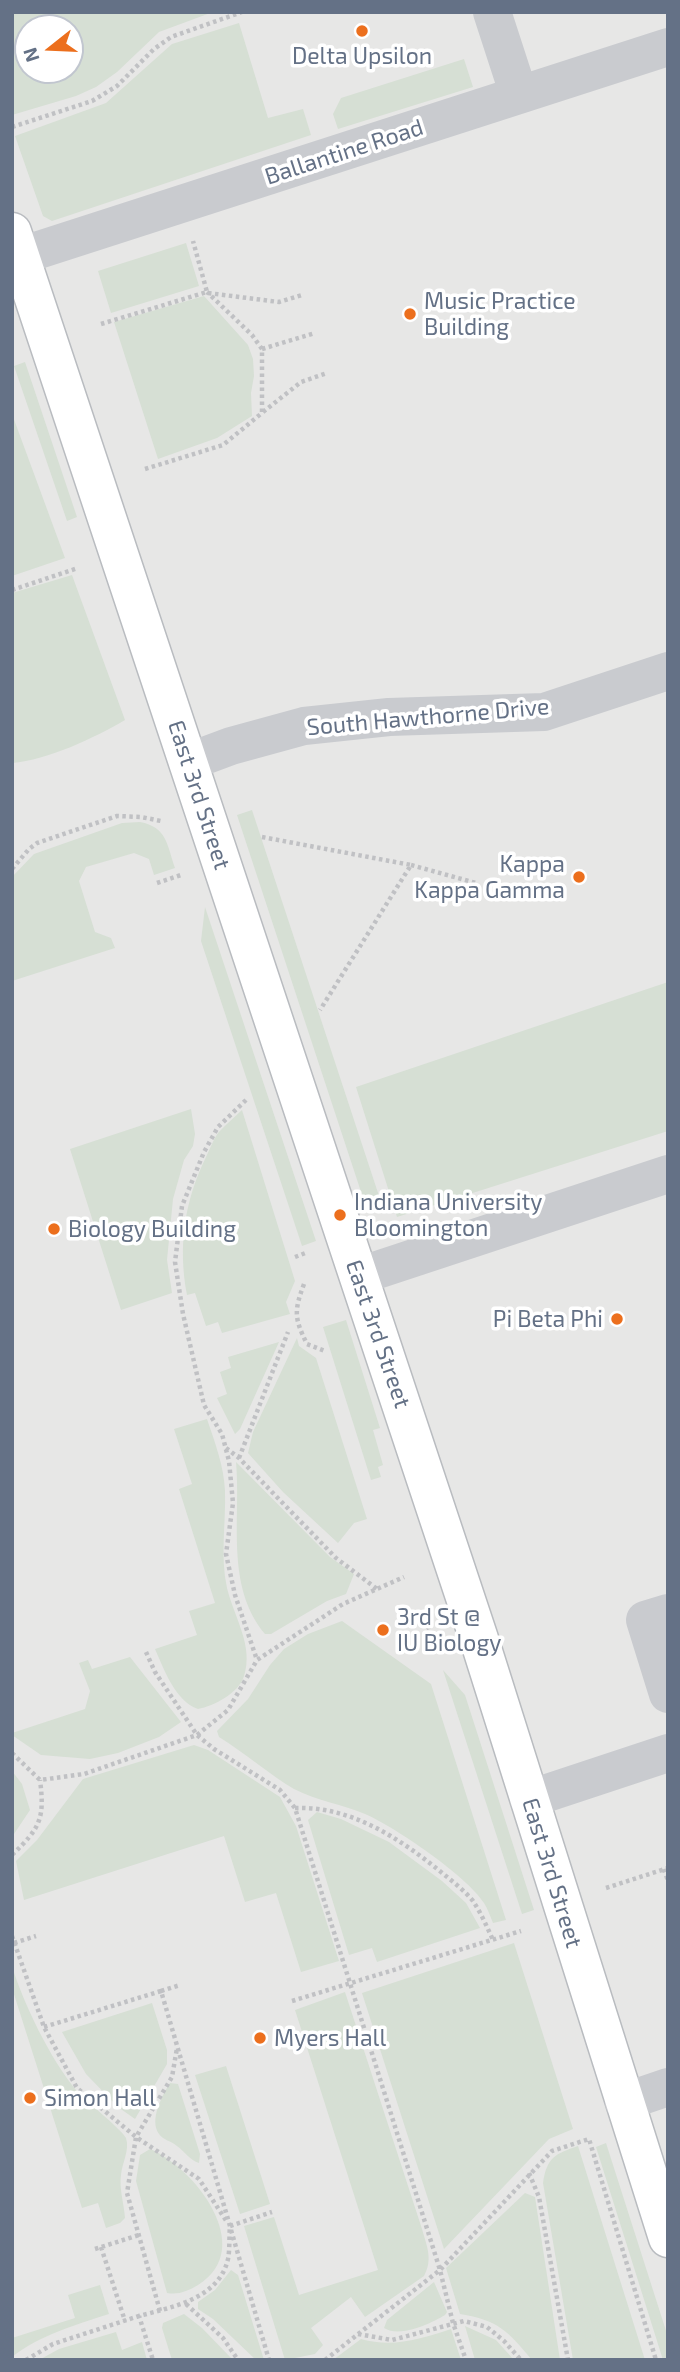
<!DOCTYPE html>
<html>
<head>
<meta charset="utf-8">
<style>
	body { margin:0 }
	#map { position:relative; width:680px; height:2372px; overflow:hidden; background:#f6f7f3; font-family:"Exo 2",sans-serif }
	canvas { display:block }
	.frame { position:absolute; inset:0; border:14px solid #647186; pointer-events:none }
	.north { position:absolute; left:14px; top:14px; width:70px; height:70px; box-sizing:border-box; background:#fff; border:2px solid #c1c6cf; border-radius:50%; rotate:252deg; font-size:19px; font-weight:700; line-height:28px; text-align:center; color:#647186 }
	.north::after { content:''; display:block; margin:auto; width:24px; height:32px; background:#ec6f1d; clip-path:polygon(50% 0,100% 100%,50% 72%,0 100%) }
</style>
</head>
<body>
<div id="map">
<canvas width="680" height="2372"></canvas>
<div class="frame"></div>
<div class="north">N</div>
</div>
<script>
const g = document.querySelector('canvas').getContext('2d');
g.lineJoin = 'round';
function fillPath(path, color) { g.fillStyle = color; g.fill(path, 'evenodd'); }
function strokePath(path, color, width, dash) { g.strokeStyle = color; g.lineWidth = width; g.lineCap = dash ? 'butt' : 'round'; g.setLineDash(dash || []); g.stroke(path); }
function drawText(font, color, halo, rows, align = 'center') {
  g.font = font + ' "Exo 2",sans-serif'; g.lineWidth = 7; g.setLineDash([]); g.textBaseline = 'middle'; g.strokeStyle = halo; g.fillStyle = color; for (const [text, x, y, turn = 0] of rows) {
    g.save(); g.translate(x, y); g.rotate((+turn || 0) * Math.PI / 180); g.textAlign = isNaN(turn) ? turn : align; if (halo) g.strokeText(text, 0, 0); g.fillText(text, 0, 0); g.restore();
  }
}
fillPath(new Path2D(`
	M 12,12 L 668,12 L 668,2360 L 12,2360 ZM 28,28 L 70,28 L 70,70 L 28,70 Z`), '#e7e7e6');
fillPath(new Path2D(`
	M 12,12 L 213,12 L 159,32 L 117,72 L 96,87 L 76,96 L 12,115 ZM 28,28 L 70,28 L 70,70 L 28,70 Z
	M 239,23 L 268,118 L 303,109 L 311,135 L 52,221 L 43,216 L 15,136 L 106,103 L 172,44 Z
	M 464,59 L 473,87 L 338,129 L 333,114 L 341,98 Z
	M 186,243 L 199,286 L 111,313 L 98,271 Z
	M 204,296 L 248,345 L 253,359 L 254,376 L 251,393 L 252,416 L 217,438 L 158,459 L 114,322 Z
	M 25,362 L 77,517 L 67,521 L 14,366 Z
	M 12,414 L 65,558 L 12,576 Z
	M 72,575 L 125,720 C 94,738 48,760 12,763 L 12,593 Z
	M 252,810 L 380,1199 L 365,1204 L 237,815 Z
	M 140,822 C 167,827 167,845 175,868 L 154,875 L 149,859 L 134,853 L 86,867 L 79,881 L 95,932 L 111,938 L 115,948 L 12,981 L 12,877 L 34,854 L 122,823 Z
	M 205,907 L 316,1241 L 302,1246 L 201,941 Z
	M 668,982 L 668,1131 L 397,1217 L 356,1087 Z
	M 191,1109 L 195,1134 L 193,1146 L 184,1160 L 173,1199 L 167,1260 L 172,1293 L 121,1310 L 70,1149 Z
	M 242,1110 L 295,1281 L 286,1302 L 290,1314 L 222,1333 L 218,1322 L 206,1326 L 195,1293 L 187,1295 C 178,1247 184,1202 206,1157 C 210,1149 213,1140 218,1133 C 225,1125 234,1118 242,1110 Z
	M 346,1320 L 380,1428 L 373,1430 L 383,1465 L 378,1467 L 381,1477 L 371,1480 L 323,1327 Z
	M 297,1338 L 299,1346 L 316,1358 L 367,1519 L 354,1523 L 338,1543 L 283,1492 L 248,1453 L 253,1432 Z
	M 279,1342 L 240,1429 L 235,1434 L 217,1398 L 227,1394 L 220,1372 L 231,1368 L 228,1357 Z
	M 207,1419 C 215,1443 224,1466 225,1491 C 226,1524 220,1556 227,1588 C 234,1617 254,1646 244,1676 C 239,1693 214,1706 198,1709 C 175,1701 164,1669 155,1649 L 197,1635 L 189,1611 L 215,1603 L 179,1489 L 192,1484 L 174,1429 Z
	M 236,1462 L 330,1557 L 354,1574 L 346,1594 L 327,1601 L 271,1634 L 265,1634 C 225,1586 241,1520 236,1462 Z
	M 342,1621 L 431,1684 L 506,1920 L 493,1923 C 490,1916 488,1909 484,1903 C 467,1876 395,1827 365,1814 C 341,1804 317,1801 294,1789 C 270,1775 245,1753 219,1737 L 217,1731 L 248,1699 L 270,1665 L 284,1649 L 308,1634 Z
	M 130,1657 L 181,1722 L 159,1737 L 118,1753 L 90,1759 L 41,1755 L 12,1735 L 12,1733 L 85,1709 L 90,1691 L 79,1663 L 88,1660 L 92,1669 Z
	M 443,1670 L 465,1695 L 534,1910 L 522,1914 Z
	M 194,1745 L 208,1750 L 280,1797 L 296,1826 L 339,1961 L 301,1972 L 276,1893 L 245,1902 L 224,1836 L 24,1900 L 16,1861 L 37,1840 L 83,1779 Z
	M 12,1771 L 22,1784 L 30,1810 L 12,1837 Z
	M 317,1812 L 341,1819 L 389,1842 L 442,1881 L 466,1903 L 480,1928 L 377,1962 L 372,1948 L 349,1955 L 308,1820 Z
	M 514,1943 L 573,2129 L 549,2139 L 444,2249 L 362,1993 Z
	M 12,1966 C 23,2003 51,2060 76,2090 C 85,2100 123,2131 126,2138 C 130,2150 122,2163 121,2175 C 119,2189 124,2203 125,2218 L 120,2223 L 106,2228 L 98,2203 L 82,2208 L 12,1988 Z
	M 345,1992 L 422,2229 C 427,2247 433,2259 424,2276 L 365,2317 L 351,2297 L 311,2328 L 323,2345 L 315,2354 L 285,2360 L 244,2226 L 274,2217 L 299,2295 L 378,2270 L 295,2010 Z
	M 152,2003 L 167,2050 L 167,2064 L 135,2119 L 118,2107 L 86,2074 L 62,2032 Z
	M 226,2066 L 270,2204 L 240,2214 L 195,2075 Z
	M 170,2083 L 178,2084 L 200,2154 L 199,2163 C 190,2160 185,2152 177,2146 C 171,2141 163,2140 159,2134 C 149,2120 162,2096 170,2083 Z
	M 606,2143 L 668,2337 L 668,2360 L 663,2360 L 596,2147 Z
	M 578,2146 L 645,2360 L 573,2360 L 543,2183 C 547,2157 555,2154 578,2146 Z
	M 150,2149 C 194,2167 258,2248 198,2285 C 188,2291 179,2295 167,2293 L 136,2181 L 140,2155 Z
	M 525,2193 L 535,2197 L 560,2360 L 532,2360 C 508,2331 498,2320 460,2314 L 446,2268 Z
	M 231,2270 L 238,2275 L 264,2360 L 256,2360 L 213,2319 L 198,2309 L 198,2302 L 215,2290 Z
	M 434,2282 L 447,2312 L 445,2315 C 430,2324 400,2338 384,2328 L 387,2320 Z
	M 100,2285 L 109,2314 C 75,2325 40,2335 12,2357 L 12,2338 L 75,2318 L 68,2295 Z
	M 184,2314 L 202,2328 L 233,2360 L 172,2360 L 162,2328 L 163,2323 Z
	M 465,2326 L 496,2340 L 514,2360 L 475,2360 Z
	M 451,2329 L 461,2360 L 333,2360 L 361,2339 C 393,2348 420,2339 451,2329 Z
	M 116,2332 L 122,2350 L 142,2342 L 147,2360 L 39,2360 L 59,2349 Z`), '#d6dfd4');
const major = new Path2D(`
	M 12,232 L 479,1639 L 668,2238`);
strokePath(major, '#b9bcc0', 41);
strokePath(new Path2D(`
	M 12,127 L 92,101 L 117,86 L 154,49 L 171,37 L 242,12
	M 208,293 L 279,302 L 302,295
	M 101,324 L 207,292 L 193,241
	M 262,349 L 315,333
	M 263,412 L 301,382 L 327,373
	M 145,469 L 223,445 L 262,413 L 262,349 L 252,335 L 207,292
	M 12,590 L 78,568
	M 262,837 L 411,865 L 320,1010
	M 411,865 L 476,883
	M 12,869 L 29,849 L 37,843 L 117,816 L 141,817 L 161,821
	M 157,883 L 181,875
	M 246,1100 L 218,1127 L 204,1152 L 182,1206 L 175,1262 L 183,1314 L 204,1405 L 222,1434 L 229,1461 L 233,1503 L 226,1554 L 235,1595 L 257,1660
	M 295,1257 L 308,1252
	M 304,1284 C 294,1311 294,1318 307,1344 L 325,1351
	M 226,1448 L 239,1458 L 336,1558 L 377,1589
	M 239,1458 L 288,1332
	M 428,1626 L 437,1651
	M 146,1652 L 155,1672 L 197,1735 L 214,1749 L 280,1790 L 295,1808 L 440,2270 L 453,2323 L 466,2360
	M 12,1753 L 40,1780 L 84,1774 L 197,1735 L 228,1710 L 257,1660 L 343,1604 L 404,1577
	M 295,1808 C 351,1806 399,1838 441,1872 C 452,1881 464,1890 473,1901 C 481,1913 487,1927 493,1940
	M 12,1855 C 40,1828 45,1819 40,1780
	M 664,1869 L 668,1881
	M 606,1888 L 668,1868
	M 12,1936 L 44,2027 L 77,2088 L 136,2137 L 199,2179 L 227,2222
	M 14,1943 L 36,1936
	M 161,1991 L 180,1985
	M 292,2001 L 521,1931
	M 44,2027 L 161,1991 L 230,2226 C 229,2236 230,2249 228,2259 C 219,2299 172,2307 139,2316 L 153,2360
	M 529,2173 L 539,2197 L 568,2360
	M 230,2226 L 272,2212
	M 231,2230 L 269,2360
	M 101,2247 L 125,2321
	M 95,2249 L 139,2235
	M 186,2304 L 223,2338 L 238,2360
	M 160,2311 L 127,2193 L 136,2137 L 172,2077 L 177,2048
	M 358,2334 L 392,2340 L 464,2321 L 487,2327 L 504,2341 L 521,2360
	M 26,2360 L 53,2344 L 139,2316
	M 325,2360 L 440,2270 L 552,2151 L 589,2139 L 656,2360`), '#c0c1c4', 4.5, [3.5, 3.5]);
strokePath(new Path2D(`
	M 492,12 L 519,95
	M 20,256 L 668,47
	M 188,762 L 231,746 L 304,726 L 389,717 L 544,712 L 668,671
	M 359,1276 L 668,1174
	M 668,1613 L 645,1620 L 668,1694
	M 529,1799 L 668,1753
	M 624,2102 L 668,2087`), '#c9cbcf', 38);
strokePath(major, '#fff', 38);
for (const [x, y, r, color] of [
	[362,31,7,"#ec6f1d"],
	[410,314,7,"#ec6f1d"],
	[579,877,7,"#ec6f1d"],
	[340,1215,7,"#ec6f1d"],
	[54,1229,7,"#ec6f1d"],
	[617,1319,7,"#ec6f1d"],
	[383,1630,7,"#ec6f1d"],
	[260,2038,7,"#ec6f1d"],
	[30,2098,7,"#ec6f1d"]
]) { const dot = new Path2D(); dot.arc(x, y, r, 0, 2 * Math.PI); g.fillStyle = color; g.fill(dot); strokePath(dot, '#fff', 2.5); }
drawText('23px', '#647186', '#fff', [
	["Delta Upsilon",362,56,"center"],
	["Music Practice",424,301],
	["Building",424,327],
	["Kappa",565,864,"right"],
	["Kappa Gamma",565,890,"right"],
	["Indiana University",354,1202],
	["Bloomington",354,1228],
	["Biology Building",68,1229],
	["Pi Beta Phi",603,1319,"right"],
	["3rd St @",397,1617],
	["IU Biology",397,1643],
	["Myers Hall",274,2038],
	["Simon Hall",44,2098]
], 'left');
drawText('23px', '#647186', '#fff', [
	["Ballantine Road",344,152,-18],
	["South Hawthorne Drive",428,717,-5],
	["East 3rd Street",199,795,72],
	["East 3rd Street",378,1334,71],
	["East 3rd Street",552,1873,73]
]);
</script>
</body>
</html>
